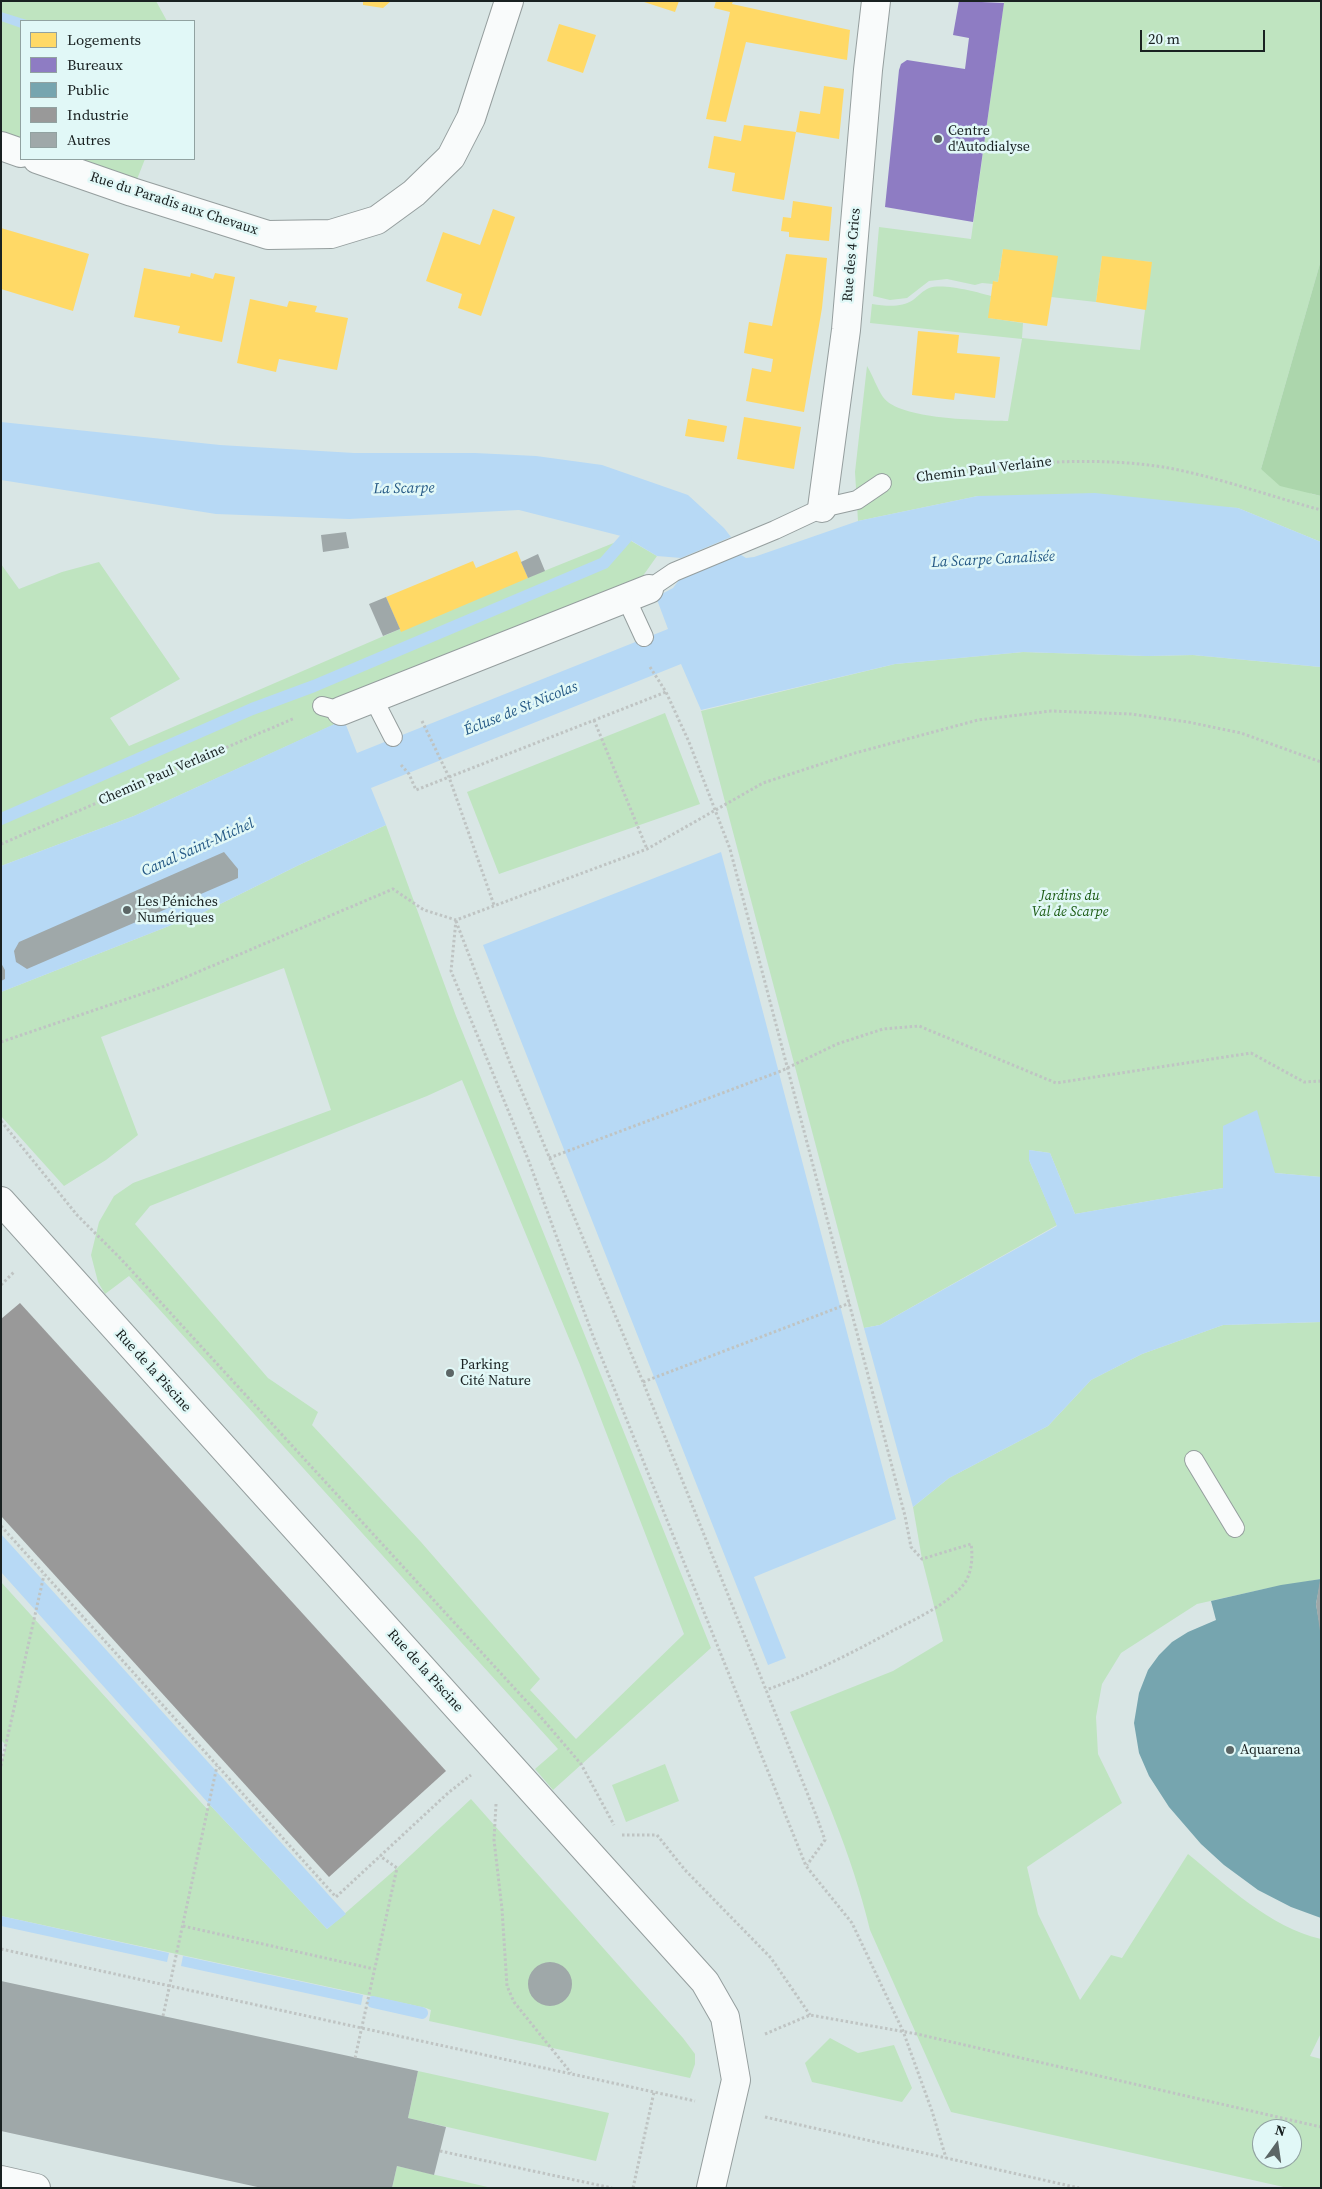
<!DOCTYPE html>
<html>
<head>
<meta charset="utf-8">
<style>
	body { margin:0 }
	#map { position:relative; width:1322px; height:2189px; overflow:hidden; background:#d9e6e5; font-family:"Source Serif 4",serif }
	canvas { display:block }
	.frame { position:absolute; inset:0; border:2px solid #192121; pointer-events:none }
	.legend { position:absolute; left:20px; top:20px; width:175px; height:140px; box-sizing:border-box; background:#e1f8f7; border:1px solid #91a2a1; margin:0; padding:6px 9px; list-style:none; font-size:15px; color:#192121 }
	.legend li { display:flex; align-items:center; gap:10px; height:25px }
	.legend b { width:25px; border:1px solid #91a2a1 }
	.north { position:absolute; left:1252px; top:2119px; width:50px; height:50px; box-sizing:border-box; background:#e1f8f7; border:1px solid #91a2a1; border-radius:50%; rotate:14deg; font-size:14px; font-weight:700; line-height:20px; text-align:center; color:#192121 }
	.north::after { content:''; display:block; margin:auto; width:18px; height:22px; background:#5c6666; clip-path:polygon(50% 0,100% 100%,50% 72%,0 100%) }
	.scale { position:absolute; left:1140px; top:30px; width:125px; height:22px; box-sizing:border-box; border:2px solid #192121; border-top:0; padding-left:6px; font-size:15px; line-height:18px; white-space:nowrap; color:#192121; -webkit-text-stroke:4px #e1f8f7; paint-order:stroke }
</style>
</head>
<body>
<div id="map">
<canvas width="1322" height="2189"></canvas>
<div class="frame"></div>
<ul class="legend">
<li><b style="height:14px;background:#ffd966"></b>Logements</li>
<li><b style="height:14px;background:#8e7cc3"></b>Bureaux</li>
<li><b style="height:14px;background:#76a5af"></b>Public</li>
<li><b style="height:14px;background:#999"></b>Industrie</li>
<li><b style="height:14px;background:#9fa8a9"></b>Autres</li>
</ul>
<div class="north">N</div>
<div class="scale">20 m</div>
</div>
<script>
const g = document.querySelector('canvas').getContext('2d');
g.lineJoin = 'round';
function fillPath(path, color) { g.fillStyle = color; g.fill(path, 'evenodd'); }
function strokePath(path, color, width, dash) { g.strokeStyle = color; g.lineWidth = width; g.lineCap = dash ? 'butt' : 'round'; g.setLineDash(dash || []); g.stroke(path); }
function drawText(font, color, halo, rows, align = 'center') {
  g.font = font + ' "Source Serif 4",serif'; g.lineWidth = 5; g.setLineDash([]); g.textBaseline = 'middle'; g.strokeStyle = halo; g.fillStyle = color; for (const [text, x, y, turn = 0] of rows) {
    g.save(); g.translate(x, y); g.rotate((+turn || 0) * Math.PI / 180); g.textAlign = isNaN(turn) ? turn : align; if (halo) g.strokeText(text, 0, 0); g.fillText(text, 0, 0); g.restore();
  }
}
fillPath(new Path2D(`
	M 1,1 L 156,1 L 167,21 L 21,21 L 21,153 L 1,146 Z
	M 1004,1 L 1321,1 L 1321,260 L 1261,469 L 1312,494 L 1321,496 L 1321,542 L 1238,508 L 978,496 L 858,521 L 855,472 L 867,366 C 873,376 877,388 883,397 C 899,420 981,420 1008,421 L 1022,339 L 870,323 L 872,304 C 886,306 901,308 913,300 C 918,296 924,290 929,288 C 943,283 977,292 991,296 L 989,318 L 1023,323 L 1022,338 L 1140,350 L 1151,262 L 1102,257 L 1096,302 L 1051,297 L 1003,249 L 998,282 L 993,281 L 993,284 L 982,283 L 975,285 L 947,279 L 929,281 L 907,298 L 890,300 L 873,296 L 879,227 L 971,239 Z
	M 37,159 L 145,159 L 132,192 Z
	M 626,538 L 657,556 L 640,580 L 344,720 L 134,816 L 1,866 L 1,564 L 19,589 L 62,572 L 99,562 L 180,679 L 110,718 L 129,746 L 400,629 Z
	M 1023,652 L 1147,656 L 1193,655 L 1321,667 L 1321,1177 L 1275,1173 L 1223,1126 L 1223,1188 L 1075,1214 L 1050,1153 L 1029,1150 L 1029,1160 L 1057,1225 L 880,1325 L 864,1328 L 701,711 L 895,664 Z
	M 665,713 L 700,804 L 499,874 L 467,792 Z
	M 386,825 L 456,1016 L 711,1648 L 553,1790 L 535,1769 L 558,1749 L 129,1276 L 105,1294 L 98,1282 L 91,1255 L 99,1222 L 114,1196 L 133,1183 L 331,1110 L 284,968 L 101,1037 L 138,1135 L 106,1160 L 64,1186 L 1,1116 L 1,992 L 202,913 L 299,865 ZM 462,1080 L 580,1365 L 684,1634 L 576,1739 L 530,1690 L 540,1679 L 421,1542 L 312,1425 L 318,1412 L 268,1378 L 135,1224 L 150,1206 L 427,1096 Z
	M 1321,1322 L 1321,1579 L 1264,1589 L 1197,1604 L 1121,1653 L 1102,1684 L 1096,1717 L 1098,1754 L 1122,1803 L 1027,1867 L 1038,1914 L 1080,2000 L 1111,1955 L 1122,1958 L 1188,1854 C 1227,1886 1270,1927 1321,1939 L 1321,2033 L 1310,2056 L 1321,2059 L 1321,2188 L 1288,2188 L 951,2112 L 870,1930 C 852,1854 820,1783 790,1712 L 893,1671 L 943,1641 L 922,1559 L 913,1507 L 949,1478 L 1048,1426 L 1091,1380 L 1142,1354 L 1223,1325 ZM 1262,2129 L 1292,2129 L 1292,2159 L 1262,2159 Z
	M 1,1582 L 208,1810 L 209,1804 L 327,1929 L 397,1868 L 471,1799 L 683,2038 L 695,2054 L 695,2064 L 690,2078 L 429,2021 L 431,2010 L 426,2008 L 1,1916 L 1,1766 L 6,1745 L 1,1740 Z
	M 665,1764 L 679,1801 L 626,1822 L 612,1785 Z
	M 830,2038 L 858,2053 L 894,2045 L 912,2088 L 902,2102 L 812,2082 L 805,2063 Z
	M 418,2071 L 609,2113 L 596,2161 L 408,2118 Z
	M 397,2166 L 492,2188 L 392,2188 Z`), '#bfe4c0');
fillPath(new Path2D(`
	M 1321,260 L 1321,496 L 1280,486 L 1261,469 Z`), '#acd6ac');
fillPath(new Path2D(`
	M 1,12 L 30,21 L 21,21 L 21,28 L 1,21 Z
	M 1,422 L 220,445 L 354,453 L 475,453 L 536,456 L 602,465 L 688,495 L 724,528 L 731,537 L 681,558 L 657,556 L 625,537 L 519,510 L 349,519 L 216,514 L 1,480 Z
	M 1095,493 L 1238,508 L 1321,542 L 1321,667 L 1193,655 L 1147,656 L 1023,652 L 895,664 L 701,710 L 681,664 L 371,788 L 386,825 L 299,865 L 202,913 L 1,992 L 1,866 L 134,816 L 341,721 L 344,720 L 357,753 L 668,629 L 656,597 L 673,588 L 682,576 L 738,553 L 746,558 L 754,557 L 858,521 L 978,496 Z
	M 721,852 L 896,1519 L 754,1577 L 786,1658 L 768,1665 L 483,945 Z
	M 1257,1110 L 1275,1173 L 1321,1177 L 1321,1322 L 1223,1325 L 1142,1354 L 1091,1380 L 1048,1426 L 949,1478 L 913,1507 L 864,1328 L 880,1325 L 1057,1226 L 1029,1160 L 1029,1150 L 1050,1153 L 1075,1214 L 1223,1188 L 1223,1126 Z
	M 1,1534 L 49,1587 L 346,1914 L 327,1929 L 209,1804 L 1,1572 Z
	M 1,1916 L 169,1953 L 167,1962 L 1,1926 Z
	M 183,1956 L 363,1995 L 361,2005 L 181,1966 Z`), '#b7d9f5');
fillPath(new Path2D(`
	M 363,1 L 391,1 L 383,8 L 363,5 Z
	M 641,1 L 679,1 L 675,12 Z
	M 716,1 L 733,1 L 732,4 L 850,30 L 847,60 L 746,42 L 726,122 L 706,119 L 730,12 L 714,8 Z
	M 559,24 L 596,35 L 583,73 L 547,61 Z
	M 824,86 L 844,89 L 839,139 L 796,132 L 800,111 L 820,114 Z
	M 744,125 L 796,132 L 784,200 L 732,191 L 735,173 L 708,168 L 714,136 L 741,141 Z
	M 793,201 L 832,207 L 829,241 L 789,237 L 789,232 L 781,231 L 783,217 L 791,218 Z
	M 493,209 L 515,217 L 481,316 L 458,308 L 462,294 L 426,281 L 443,232 L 480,245 Z
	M 1,228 L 89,254 L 73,311 L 1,289 Z
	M 1003,249 L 1058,256 L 1047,326 L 988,318 L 993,281 L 998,282 Z
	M 786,254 L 827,258 L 822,308 L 804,412 L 746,401 L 752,368 L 771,372 L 773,359 L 744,353 L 749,322 L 772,326 Z
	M 1102,256 L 1152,262 L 1146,310 L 1096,302 Z
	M 144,268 L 190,277 L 191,273 L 213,279 L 215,273 L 235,277 L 222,342 L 178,333 L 180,326 L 134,317 Z
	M 250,299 L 287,307 L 289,301 L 317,306 L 315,312 L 348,318 L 337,370 L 279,359 L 276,372 L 237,363 Z
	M 918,331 L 959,335 L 957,353 L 1000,357 L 995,398 L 955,393 L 954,400 L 912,395 Z
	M 744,417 L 801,427 L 794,469 L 737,459 Z
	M 688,419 L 727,426 L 724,442 L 685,436 Z
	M 517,551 L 528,578 L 401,632 L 386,597 L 473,561 L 476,568 Z`), '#ffd966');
fillPath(new Path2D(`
	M 959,1 L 1004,3 L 973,222 L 885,207 L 899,70 L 901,64 L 907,60 L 965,69 L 969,38 L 953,35 Z`), '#8e7cc3');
fillPath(new Path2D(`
	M 1321,1579 L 1316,1604 L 1321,1632 L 1321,1918 L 1291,1907 L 1258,1890 L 1224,1865 L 1201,1844 L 1169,1807 L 1149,1776 L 1139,1753 L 1134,1723 L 1139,1693 L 1148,1670 L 1159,1655 L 1172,1642 L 1188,1632 L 1216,1620 L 1211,1601 L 1281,1585 Z`), '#76a5af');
fillPath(new Path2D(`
	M 20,1303 L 446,1771 L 329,1877 L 1,1516 L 1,1319 Z`), '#999');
strokePath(new Path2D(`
	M 1,819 L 252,709 L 314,686 L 604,563 L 626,538
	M 373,2002 L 422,2013`), '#b7d9f5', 12);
fillPath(new Path2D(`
	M 346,532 L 349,548 L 323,552 L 321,535 Z
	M 538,554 L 545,571 L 528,578 L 521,562 Z
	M 386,597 L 400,629 L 383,636 L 369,604 Z
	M 224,852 L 238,869 L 238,878 L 27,969 L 16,962 L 14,951 L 19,942 Z
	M 1,963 L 5,970 L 5,979 L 1,981 Z
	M 1320,1580 L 1321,1631 L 1320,1631 L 1316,1604 Z
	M528 1984a22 22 0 1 1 44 0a22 22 0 1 1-44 0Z
	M 1,1981 L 418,2071 L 408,2118 L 446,2127 L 434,2175 L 397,2166 L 392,2188 L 262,2188 L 1,2131 Z`), '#9fa8a9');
const lane = new Path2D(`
	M 649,589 L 674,572 L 775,530 L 822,508 L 857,500 L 882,483
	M 626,598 L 644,637
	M 373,698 L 393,737
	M 322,706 L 341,711
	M 1194,1460 L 1235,1528`);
const street = new Path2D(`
	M 1,146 L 21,153
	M 37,159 L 132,192 L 268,235 L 331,234 L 377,220 L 414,193 L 451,157 L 471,118 L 509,1
	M 822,508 L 846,330 L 868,70 L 876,1
	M 341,711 L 649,589
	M 1,1201 L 705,1982 L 725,2017 L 736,2080 L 711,2188`);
const secondary = new Path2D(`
	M 1,2180 L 36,2188`);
strokePath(lane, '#959e9e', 20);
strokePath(street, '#959e9e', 30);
strokePath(secondary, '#959e9e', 30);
strokePath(new Path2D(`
	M 913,479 C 997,466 1077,454 1163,467 C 1215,476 1269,496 1321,510
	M 650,667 L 666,692 L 689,742 L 730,849 L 905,1516 L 911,1547 L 922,1559 L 971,1544 C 973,1556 972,1573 964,1584 C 948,1604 916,1619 894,1630 C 852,1653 811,1674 766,1690
	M 594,720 L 647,849
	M 422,721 L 449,777 L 494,905
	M 401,765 L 409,774 L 416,790 L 666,692
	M 1,844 L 295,718
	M 456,920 L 451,971 L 528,1159 L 593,1336 L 806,1866 L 852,1923 L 903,2031 L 932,2111 L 946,2158
	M 456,921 L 510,1063 L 643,1382 L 816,1815 L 825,1840 L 807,1865
	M 1,1042 L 165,986 L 393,889 L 424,910 L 456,920 L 647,849 L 763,783 L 855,753 L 978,720 L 1051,711 L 1131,714 L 1188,722 L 1241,733 L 1321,762
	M 1,1121 L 77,1215 L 121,1259 L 539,1715 L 581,1764 L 614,1825
	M 549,1158 L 781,1071 L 837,1044 L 883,1029 L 919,1026 L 1056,1083 L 1251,1053 L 1304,1082 L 1321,1081
	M 1,1285 L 15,1271
	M 643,1382 L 850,1303
	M 1,1526 L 336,1897 L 448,1793 L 471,1775
	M 1,1766 L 44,1575
	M 496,1804 L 494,1840 L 502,1909 L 507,1986 L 514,2002 L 571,2073
	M 622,1835 L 657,1835 L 685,1870 L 771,1958 L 810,2015
	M 183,1926 L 374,1969
	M 1,1949 L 695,2101
	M 163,2016 L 217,1766
	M 765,2034 L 810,2015 L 917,2034 L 1321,2127
	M 355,2058 L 397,1868 L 380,1856
	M 765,2117 L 1079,2188
	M 440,2151 L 612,2188
	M 633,2188 L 654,2092`), '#bfc4c3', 3, [2.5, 2.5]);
strokePath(lane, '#f9fbfb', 18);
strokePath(street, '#f9fbfb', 28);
strokePath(secondary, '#f9fbfb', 28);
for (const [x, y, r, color] of [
	[938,139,5,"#5c6666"],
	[127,910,5,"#5c6666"],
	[450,1373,5,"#5c6666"],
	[1230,1750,5,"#5c6666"]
]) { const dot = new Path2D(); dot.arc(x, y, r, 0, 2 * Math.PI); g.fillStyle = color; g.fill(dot); strokePath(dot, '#e1f8f7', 2); }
drawText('14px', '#192121', '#e1f8f7', [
	["Centre",948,131],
	["d'Autodialyse",948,147],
	["Les Péniches",137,902],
	["Numériques",137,918],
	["Parking",460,1365],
	["Cité Nature",460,1381],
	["Aquarena",1240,1750]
], 'left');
drawText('14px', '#192121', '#e1f8f7', [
	["Rue du Paradis aux Chevaux",174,204,18],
	["Rue des 4 Crics",852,255,-85],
	["Chemin Paul Verlaine",984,470,-7],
	["Chemin Paul Verlaine",162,775,-23],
	["Rue de la Piscine",153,1371,48],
	["Rue de la Piscine",425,1671,48]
]);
drawText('italic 14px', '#1a5a12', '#e1f8f7', [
	["Jardins du",1070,896],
	["Val de Scarpe",1070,912]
]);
drawText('italic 15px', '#255985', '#e1f8f7', [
	["La Scarpe",404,489,-1],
	["La Scarpe Canalisée",993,560,-3],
	["Écluse de St Nicolas",521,709,-22],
	["Canal Saint-Michel",198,848,-24]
]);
</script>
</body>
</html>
